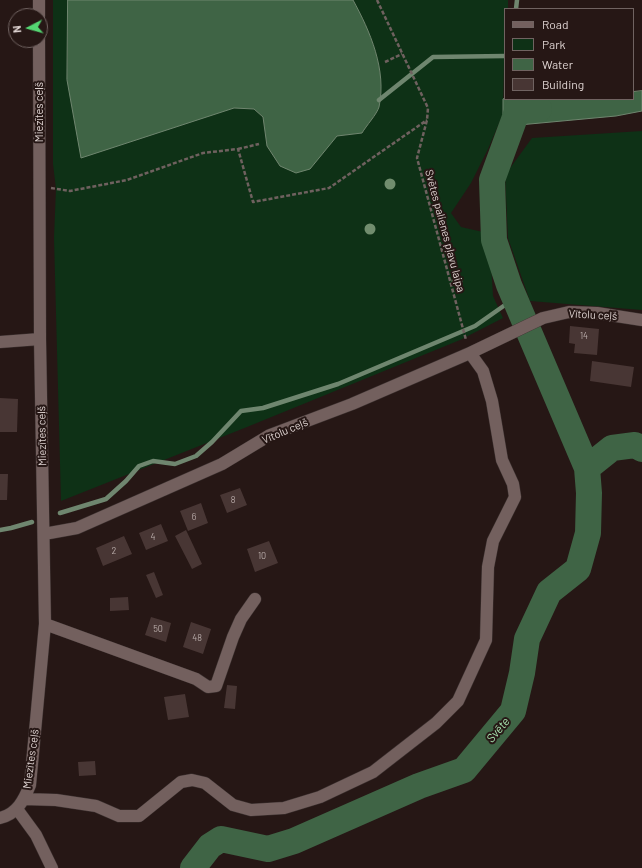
<!DOCTYPE html>
<html>
<head>
<meta charset="utf-8">
<style>
	body { margin:0 }
	#map { position:relative; width:642px; height:868px; overflow:hidden; background:#261715; font-family:Barlow,sans-serif }
	canvas { display:block }
	.legend { position:absolute; left:504px; top:8px; width:130px; height:92px; box-sizing:border-box; background:#261715; border:1px solid #706361; margin:0; padding:5px 7px; list-style:none; font-size:12px; color:#dfd4d2 }
	.legend li { display:flex; align-items:center; gap:8px; height:20px }
	.legend b { width:20px; border:1px solid #706361 }
	.north { position:absolute; left:8px; top:8px; width:40px; height:40px; box-sizing:border-box; background:#261715; border:1px solid #706361; border-radius:50%; rotate:264deg; font-size:11px; font-weight:700; line-height:16px; text-align:center; color:#dfd4d2 }
	.north::after { content:''; display:block; margin:auto; width:14px; height:18px; background:#54d672; clip-path:polygon(50% 0,100% 100%,50% 72%,0 100%) }
</style>
</head>
<body>
<div id="map">
<canvas width="642" height="868"></canvas>
<ul class="legend">
<li><b style="height:5px;background:#73605e"></b>Road</li>
<li><b style="height:11px;background:#0e3116"></b>Park</li>
<li><b style="height:11px;background:#3f6445"></b>Water</li>
<li><b style="height:11px;background:#483634"></b>Building</li>
</ul>
<div class="north">N</div>
</div>
<script>
const g = document.querySelector('canvas').getContext('2d');
g.lineJoin = 'round';
function fillPath(path, color) { g.fillStyle = color; g.fill(path, 'evenodd'); }
function strokePath(path, color, width, dash) { g.strokeStyle = color; g.lineWidth = width; g.lineCap = dash ? 'butt' : 'round'; g.setLineDash(dash || []); g.stroke(path); }
function drawText(font, color, halo, rows, align = 'center') {
  g.font = font + ' Barlow,sans-serif'; g.lineWidth = 4; g.setLineDash([]); g.textBaseline = 'middle'; g.strokeStyle = halo; g.fillStyle = color; for (const [text, x, y, turn = 0] of rows) {
    g.save(); g.translate(x, y); g.rotate((+turn || 0) * Math.PI / 180); g.textAlign = isNaN(turn) ? turn : align; if (halo) g.strokeText(text, 0, 0); g.fillText(text, 0, 0); g.restore();
  }
}
fillPath(new Path2D(`
	M 53,0 L 68,0 L 67,80 L 234,108 L 254,109 L 263,117 L 267,146 L 280,166 L 327,147 L 337,136 L 362,133 C 366,126 377,114 379,107 C 387,70 370,31 353,0 L 508,0 L 508,9 L 505,9 L 503,114 L 488,149 L 471,183 L 451,213 L 461,227 L 483,232 L 491,262 L 493,296 L 503,318 L 460,340 L 247,427 L 61,501 L 54,238 L 56,189 L 53,164 Z
	M 642,131 L 642,310 L 530,301 L 508,238 L 505,175 L 532,138 Z`), '#0e3116');
const water = new Path2D(`
	M 68,0 L 353,0 C 370,31 387,70 379,107 C 377,114 366,126 362,133 L 337,136 L 310,169 L 296,173 L 280,166 L 267,146 L 263,117 L 254,109 L 234,108 L 81,158 L 67,80 Z
	M 642,91 L 642,111 L 616,116 L 519,125 L 509,123 L 503,114 L 503,99 L 505,98 L 633,99 L 633,92 Z`);
fillPath(water, '#3f6445');
strokePath(water, '#6f866f', 1);
strokePath(new Path2D(`
	M 516,9 L 517,0
	M 379,100 L 433,57 L 505,56
	M 60,513 L 106,499 L 126,481 L 139,466 L 153,461 L 175,464 L 196,456 L 212,442 L 241,411 L 263,408 L 338,384 L 475,326 L 515,298
	M 0,530 L 11,528 L 32,522`), '#6f866f', 4.5);
strokePath(new Path2D(`
	M 539,109 L 518,109 L 492,180 L 494,240 L 509,285 L 587,468
	M 193,868 L 210,846 L 221,839 L 268,849 L 294,841 L 419,786 L 464,770 L 513,711 L 522,673 L 527,639 L 549,592 L 578,569 L 588,533 L 589,493 L 587,468 L 612,448 L 635,445 L 642,449`), '#3f6445', 26);
fillPath(new Path2D(`
	M 570,326 L 599,329 L 597,355 L 574,353 L 575,344 L 569,343 Z
	M 592,361 L 634,367 L 631,387 L 590,381 Z
	M 0,398 L 18,399 L 17,432 L 0,432 Z
	M 0,474 L 8,474 L 7,500 L 0,500 Z
	M 240,488 L 247,505 L 227,513 L 220,495 Z
	M 201,503 L 208,523 L 188,531 L 180,511 Z
	M 161,524 L 168,541 L 146,550 L 139,533 Z
	M 186,530 L 202,564 L 192,569 L 175,536 Z
	M 124,536 L 132,554 L 103,566 L 96,548 Z
	M 269,541 L 278,563 L 255,572 L 247,549 Z
	M 154,572 L 163,595 L 156,598 L 146,575 Z
	M 128,597 L 129,610 L 110,611 L 110,598 Z
	M 151,617 L 171,623 L 166,642 L 145,635 Z
	M 191,622 L 211,629 L 203,654 L 183,647 Z
	M 227,685 L 237,686 L 235,709 L 224,708 Z
	M 185,694 L 189,717 L 168,720 L 164,697 Z
	M 95,761 L 96,775 L 79,776 L 78,762 Z`), '#483634');
const minor = new Path2D(`
	M 39,0 L 39,16
	M 0,342 L 40,339
	M 44,534 L 77,528 L 222,464 L 270,435 L 352,404 L 470,353 L 543,318 L 569,312 L 597,313 L 642,320
	M 45,624 L 196,679 L 208,687 L 216,686 L 233,637 L 241,619 L 255,599
	M 24,799 L 56,800 L 96,806 L 119,816 L 139,816 L 181,782 L 192,780 L 205,783 L 233,805 L 251,810 L 284,808 L 320,797 L 373,772 L 436,723 L 458,701 L 486,640 L 488,567 L 493,541 L 515,497 L 513,484 L 502,460 L 492,401 L 483,371 L 470,353
	M 17,809 L 36,835 L 52,868
	M 0,818 C 17,814 24,800 30,785 L 45,624 L 40,339 L 39,40`);
strokePath(minor, '#3d3231', 13);
strokePath(new Path2D(`
	M 377,0 L 428,108 L 427,120 L 417,158 L 466,340
	M 385,62 L 402,54
	M 238,149 L 259,144
	M 51,188 L 70,191 L 127,180 L 203,153 L 238,149 L 253,202 L 329,188 L 427,120`), '#6f615f', 2.5, [4, 2]);
strokePath(minor, '#73605e', 12);
g.fillStyle = '#718d6e';
for (const [x, y] of [
	[390,184],
	[370,229],
	[457,281]
]) { g.beginPath(); g.arc(x, y, 5.5, 0, 2 * Math.PI); g.fill(); }
drawText('9px', '#b9acaa', null, [
	["14",584,336],
	["8",233,500],
	["6",194,517],
	["4",153,537],
	["2",114,551],
	["10",262,556],
	["50",158,629],
	["48",197,638]
]);
drawText('11px', '#dfd4d2', '#261715', [
	["Miezītes ceļš",39,112,-90],
	["Svētes palienes pļavu laipa",445,231,75],
	["Vītolu ceļš",593,315,3],
	["Vītolu ceļš",285,431,-23],
	["Miezītes ceļš",42,436,-91],
	["Miezītes ceļš",31,759,-82]
]);
drawText('italic 12px', '#a9e7b2', '#261715', [
	["Svēte",498,730,-50]
]);
</script>
</body>
</html>
